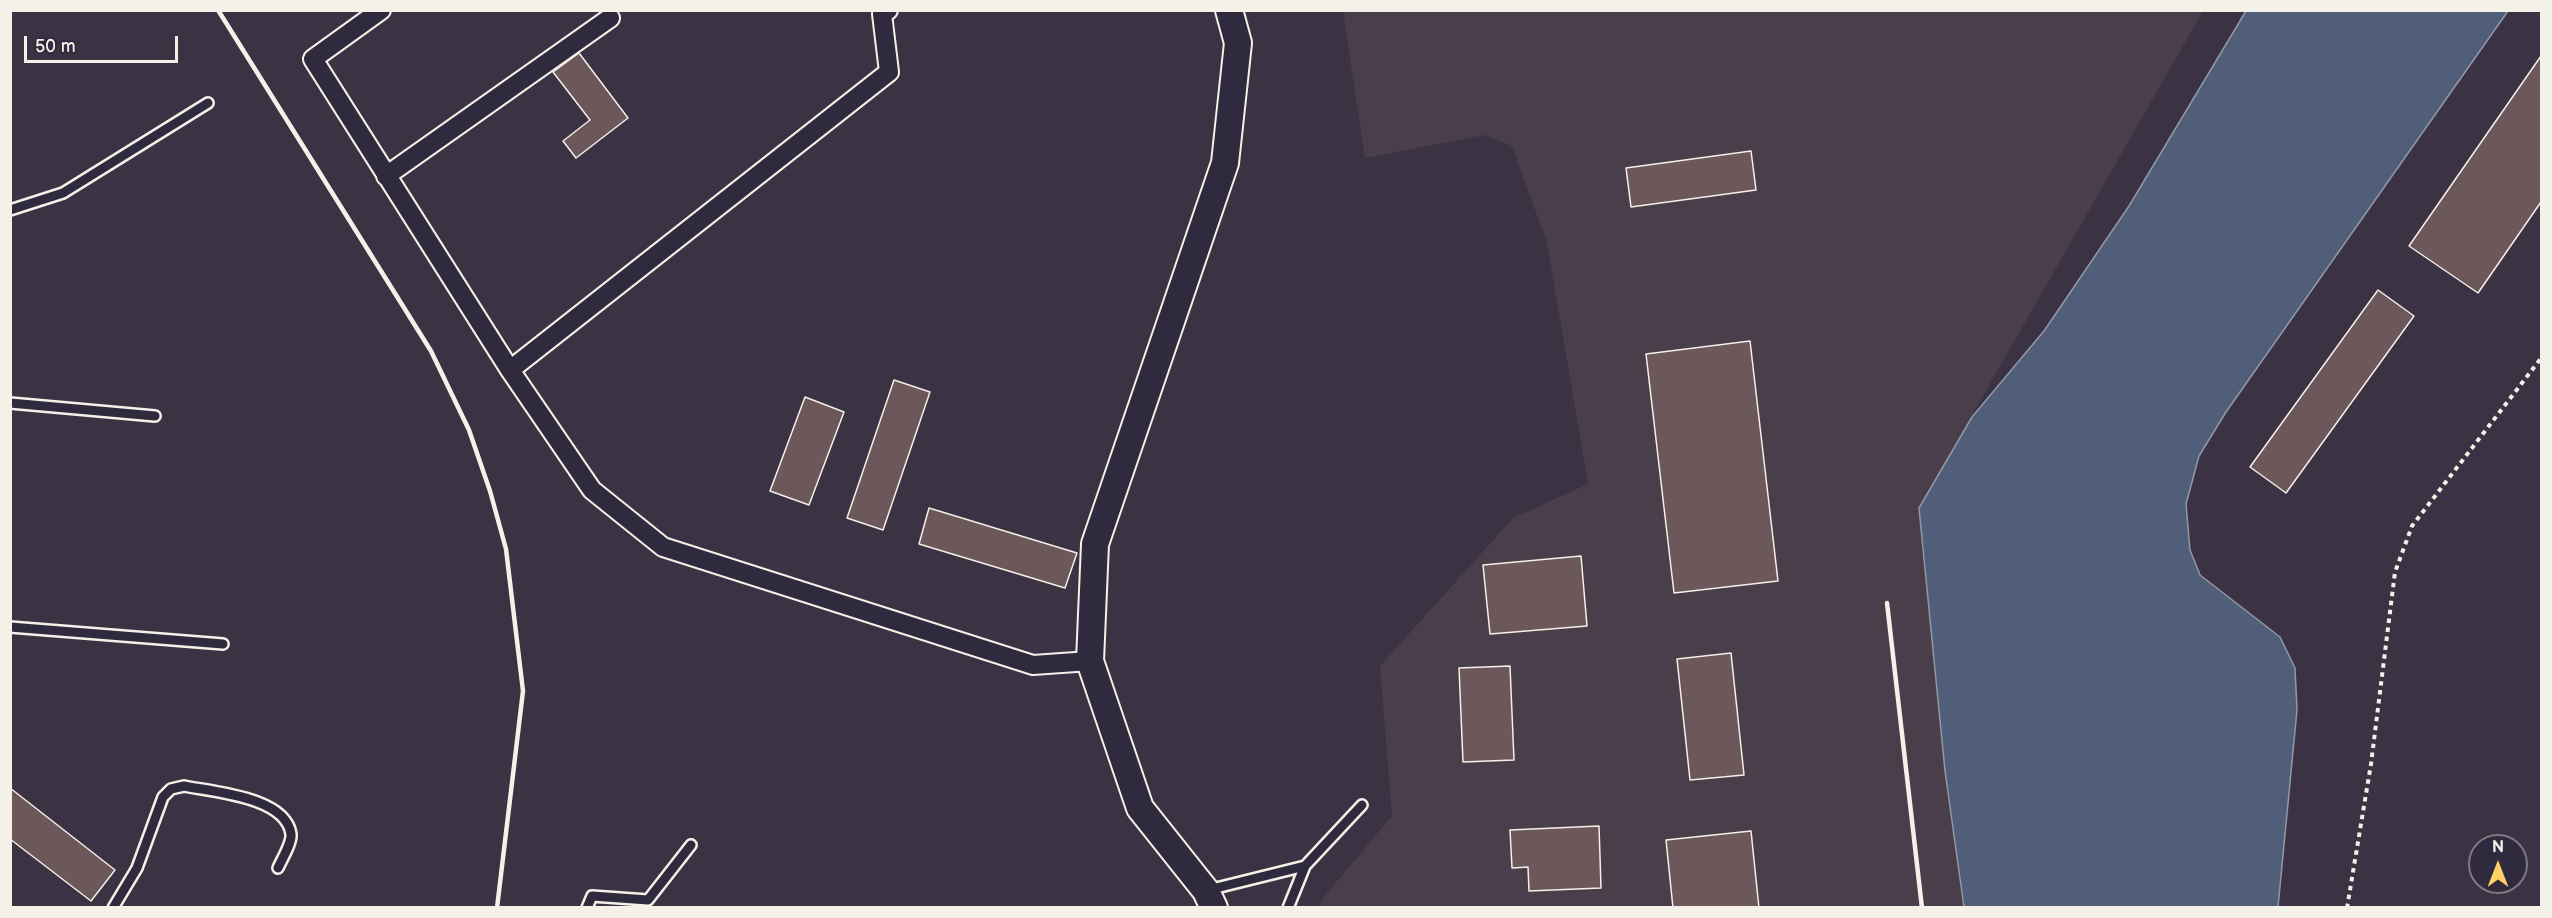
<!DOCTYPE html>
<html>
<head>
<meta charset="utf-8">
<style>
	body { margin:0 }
	#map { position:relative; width:2552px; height:918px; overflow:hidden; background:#3b3343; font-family:"Balsamiq Sans",sans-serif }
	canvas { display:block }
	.frame { position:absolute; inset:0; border:12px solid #f4f1e8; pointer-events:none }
	.north { position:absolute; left:2468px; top:834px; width:60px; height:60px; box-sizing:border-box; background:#2f2a3d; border:2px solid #7e7a81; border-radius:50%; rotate:0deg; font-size:16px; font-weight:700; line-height:24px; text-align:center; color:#f4f1e8 }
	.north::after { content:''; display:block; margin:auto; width:21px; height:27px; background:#ffd166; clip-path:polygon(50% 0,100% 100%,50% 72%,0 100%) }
	.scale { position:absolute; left:24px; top:36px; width:154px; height:27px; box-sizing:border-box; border:3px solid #f4f1e8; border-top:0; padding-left:8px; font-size:18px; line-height:21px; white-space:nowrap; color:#f4f1e8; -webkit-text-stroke:4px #2f2a3d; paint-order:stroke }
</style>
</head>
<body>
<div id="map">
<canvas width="2552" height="918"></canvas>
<div class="frame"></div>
<div class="north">N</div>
<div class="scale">50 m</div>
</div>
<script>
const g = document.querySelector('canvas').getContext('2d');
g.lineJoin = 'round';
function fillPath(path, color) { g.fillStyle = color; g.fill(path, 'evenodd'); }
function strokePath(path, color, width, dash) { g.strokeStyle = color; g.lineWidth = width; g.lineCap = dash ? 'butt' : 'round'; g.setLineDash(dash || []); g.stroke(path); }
fillPath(new Path2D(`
	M 1343,11 L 2203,11 L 1919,508 L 1945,771 L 1964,907 L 1318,908 L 1322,899 L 1392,816 L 1380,666 L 1513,518 L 1588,484 L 1547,243 L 1512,146 L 1485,135 L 1365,158 Z`), '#4a3e4a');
const water = new Path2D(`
	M 2246,11 L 2508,11 L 2226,412 L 2199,456 L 2186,504 L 2190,550 L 2200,575 L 2280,637 L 2295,668 L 2297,710 L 2278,907 L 1964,907 L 1945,771 L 1919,508 L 1972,417 L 2044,331 L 2129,206 Z`);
fillPath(water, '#515e7a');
strokePath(water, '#9299a6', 1.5);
const building = new Path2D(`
	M 579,53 L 628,118 L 576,158 L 563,141 L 590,120 L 553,72 Z
	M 2541,56 L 2541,202 L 2478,293 L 2409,246 Z
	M 1751,151 L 1756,190 L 1631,207 L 1626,168 Z
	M 2378,290 L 2414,316 L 2286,493 L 2250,467 Z
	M 1750,341 L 1778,581 L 1674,593 L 1646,354 Z
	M 894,380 L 930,392 L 883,530 L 847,518 Z
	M 805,397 L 844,412 L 809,505 L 770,491 Z
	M 929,508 L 1077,553 L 1065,588 L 919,544 Z
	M 1581,556 L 1587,626 L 1490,634 L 1483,565 Z
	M 1731,653 L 1744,775 L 1690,780 L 1677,659 Z
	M 1510,666 L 1514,760 L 1463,762 L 1459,668 Z
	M 10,788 L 115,870 L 91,901 L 10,839 Z
	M 1599,826 L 1601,888 L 1529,891 L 1528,867 L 1512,868 L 1510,830 Z
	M 1751,831 L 1759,908 L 1673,908 L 1666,840 Z`);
fillPath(building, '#6c575a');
strokePath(building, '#f4f1e8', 1.5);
const lane = new Path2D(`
	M 10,210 L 63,193 L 208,103
	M 10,403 L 155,416
	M 10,627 L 223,644
	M 1208,890 L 1305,866
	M 113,908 L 137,868 L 163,797 L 171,789 L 184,786 C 214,792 286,797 291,834 C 292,843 282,859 278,868
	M 587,908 L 592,896 L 648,900 L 691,845
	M 1288,908 L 1305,866 L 1362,805`);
const street = new Path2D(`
	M 381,10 L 313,59 L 510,370 L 592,490 L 663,547 L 1033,665 L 1090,661
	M 386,176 L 610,18
	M 510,370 L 889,72 L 882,14 L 888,10`);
const secondary = new Path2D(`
	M 1214,908 L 1206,891 L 1140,808 L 1090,661 L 1095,544 L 1225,163 L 1238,43 L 1229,10`);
strokePath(lane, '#f4f1e8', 14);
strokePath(street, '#f4f1e8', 22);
strokePath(secondary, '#f4f1e8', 30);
strokePath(new Path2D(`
	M 2347,908 L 2371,764 L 2395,572 L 2412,526 L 2542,357`), '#f4f1e8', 4, [4.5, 4.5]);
strokePath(lane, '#2f2a3d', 9);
strokePath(street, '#2f2a3d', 18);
strokePath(secondary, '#2f2a3d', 26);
strokePath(new Path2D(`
	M 218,10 L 431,351 L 469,430 L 490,491 L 506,549 L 523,691 L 497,908
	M 1887,603 L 1922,908`), '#f4f1e8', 4.5);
</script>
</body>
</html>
